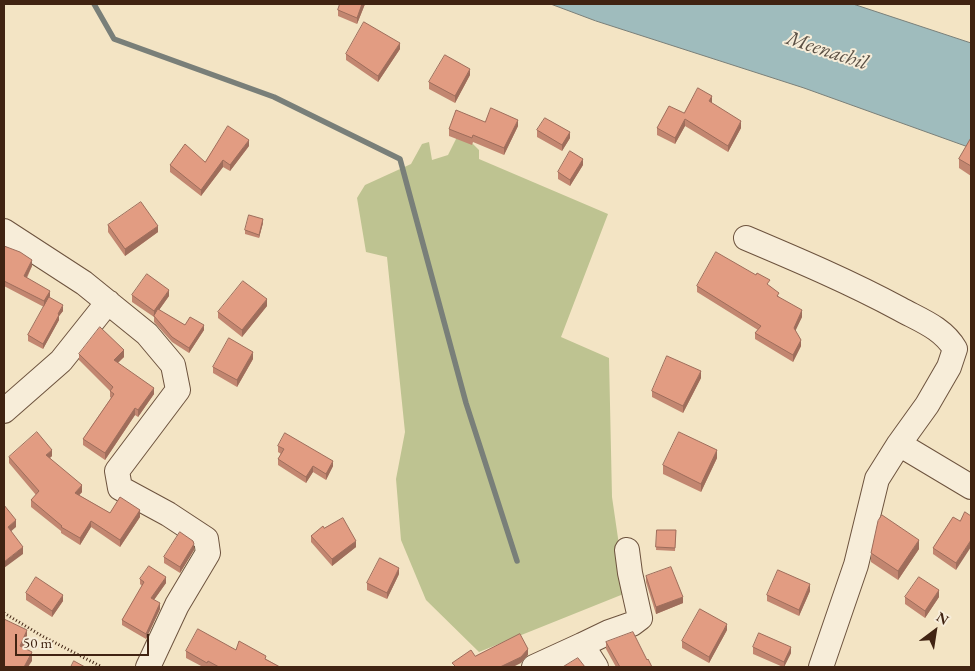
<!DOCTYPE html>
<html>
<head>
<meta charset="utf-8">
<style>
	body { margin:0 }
	#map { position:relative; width:975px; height:671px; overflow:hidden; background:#f3e4c4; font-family:"EB Garamond",serif }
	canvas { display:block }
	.frame { position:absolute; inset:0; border:5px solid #402312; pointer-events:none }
	.north { position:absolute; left:910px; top:606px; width:50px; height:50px; -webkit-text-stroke:4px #f7edd9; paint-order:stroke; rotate:31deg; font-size:14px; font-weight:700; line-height:20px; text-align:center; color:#402312 }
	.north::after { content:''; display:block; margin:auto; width:18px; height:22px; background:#402312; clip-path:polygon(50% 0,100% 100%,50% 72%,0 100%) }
	.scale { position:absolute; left:15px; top:634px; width:134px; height:22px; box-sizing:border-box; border:2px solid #402312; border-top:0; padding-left:6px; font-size:15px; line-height:18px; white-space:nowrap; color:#402312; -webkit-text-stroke:4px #f7edd9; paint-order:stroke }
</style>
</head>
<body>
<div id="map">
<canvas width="975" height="671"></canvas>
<div class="frame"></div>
<div class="north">N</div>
<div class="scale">50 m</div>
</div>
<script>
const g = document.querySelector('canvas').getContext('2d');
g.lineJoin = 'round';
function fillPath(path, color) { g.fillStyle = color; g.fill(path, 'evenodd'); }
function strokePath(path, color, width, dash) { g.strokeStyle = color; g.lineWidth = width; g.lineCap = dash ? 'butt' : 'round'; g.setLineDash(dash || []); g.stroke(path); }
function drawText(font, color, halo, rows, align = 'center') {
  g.font = font + ' "EB Garamond",serif'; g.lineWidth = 4; g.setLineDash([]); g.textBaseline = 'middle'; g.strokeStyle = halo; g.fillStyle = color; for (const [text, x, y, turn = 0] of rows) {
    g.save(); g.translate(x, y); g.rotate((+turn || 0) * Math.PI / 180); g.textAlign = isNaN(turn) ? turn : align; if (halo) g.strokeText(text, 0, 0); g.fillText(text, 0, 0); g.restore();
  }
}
fillPath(new Path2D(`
	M 457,137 L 469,140 L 479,150 L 479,159 L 608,214 L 561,337 L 609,358 L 612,497 L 626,593 L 479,652 L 426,600 L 401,540 L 396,479 L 405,432 L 387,257 L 366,252 L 357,198 L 365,185 L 411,164 L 422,144 L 429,142 L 432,160 L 448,155 Z`), '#bec391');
const water = new Path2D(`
	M 551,4 L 853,4 L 971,43 L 971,148 L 804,88 L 596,21 Z`);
fillPath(water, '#9fbcbd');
strokePath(water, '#797f79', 1);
strokePath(new Path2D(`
	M 94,4 L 114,39 L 274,97 L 400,159 L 466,403 L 517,561`), '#797f79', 5.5);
const minor = new Path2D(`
	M 4,231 L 84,283 L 147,334 L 173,365 L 178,390 L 117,471 L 120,488 L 168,514 L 206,539 L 208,553 L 177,605 L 148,667
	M 746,238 C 798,260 850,282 900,309 C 920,320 943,328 955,349 L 949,367 L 927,405 L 899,444 L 877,479 L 856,565 L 821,667
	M 4,411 L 61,361 L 108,302
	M 899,444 L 971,487
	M 582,645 L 609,632 L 632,624 L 640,618 L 630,573 L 627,550
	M 534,667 L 582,645 L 596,667`);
strokePath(minor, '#6d533e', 26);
strokePath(new Path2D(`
	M 4,613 L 42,636 L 102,667`), '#402312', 3, [1, 2.5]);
strokePath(minor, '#f7edd9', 24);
fillPath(new Path2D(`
	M 340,4 L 365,4 L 357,24 L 338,16 L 338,10 Z
	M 400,49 L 378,82 L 346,60 L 346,54 Z
	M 470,75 L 455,103 L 429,89 L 429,82 Z
	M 712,102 L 711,103 L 741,128 L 728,152 L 685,126 L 675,144 L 657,135 L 657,128 L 684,113 Z
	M 485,122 L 518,126 L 504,155 L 473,142 L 472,145 L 449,136 L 449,129 Z
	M 537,130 L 570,138 L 562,151 L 537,137 Z
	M 971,138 L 971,176 L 959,168 L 959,159 Z
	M 249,146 L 230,171 L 223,167 L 201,196 L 170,172 L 170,165 L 205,162 Z
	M 583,165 L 570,186 L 558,179 L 558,172 Z
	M 263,223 L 259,238 L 245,234 L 245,230 Z
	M 108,225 L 158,232 L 125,256 L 108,232 Z
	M 4,246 L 32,266 L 27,278 L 50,296 L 49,297 L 63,311 L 59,316 L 59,320 L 43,349 L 28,341 L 28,335 L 44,307 L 4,286 Z
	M 697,286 L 770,286 L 779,297 L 802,317 L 795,330 L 801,346 L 793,362 L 755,339 L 755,333 L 758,330 L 697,292 Z
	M 132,295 L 169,296 L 159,310 L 185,325 L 204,330 L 189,353 L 172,342 L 154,322 L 154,317 L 132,302 Z
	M 267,306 L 242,337 L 218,318 L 218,312 Z
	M 79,354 L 124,357 L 118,363 L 154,394 L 138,417 L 135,415 L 105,460 L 83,445 L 83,439 L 111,398 L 110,397 L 110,391 L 79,360 Z
	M 253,359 L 237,387 L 213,373 L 213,367 Z
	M 701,378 L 683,413 L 652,397 L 652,391 Z
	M 278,446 L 333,466 L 326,480 L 313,472 L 306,483 L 278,465 L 278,459 L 281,454 L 278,452 Z
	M 52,456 L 50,458 L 82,492 L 79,495 L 110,513 L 140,517 L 120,547 L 91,527 L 80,545 L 61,533 L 61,531 L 31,507 L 31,500 L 36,495 L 9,463 L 9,457 Z
	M 717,458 L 701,492 L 663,474 L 663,465 Z
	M 960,521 L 956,570 L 933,554 L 933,548 Z
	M 324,528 L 356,547 L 332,566 L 311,542 L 311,536 Z
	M 657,530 L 676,530 L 675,551 L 656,550 Z
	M 919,549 L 898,580 L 871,562 L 871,553 Z
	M 194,550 L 180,573 L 164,563 L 164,557 Z
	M 399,574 L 387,599 L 367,590 L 367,583 Z
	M 646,576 L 683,603 L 656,614 L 646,582 Z
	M 140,579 L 166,583 L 154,600 L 160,609 L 146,639 L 122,625 L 122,620 L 142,586 L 140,584 Z
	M 810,591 L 799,616 L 767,601 L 767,595 Z
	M 26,593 L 63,601 L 52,617 L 26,600 Z
	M 905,597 L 939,597 L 925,618 L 905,604 Z
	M 727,630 L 709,663 L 682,648 L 682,641 Z
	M 606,642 L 647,660 L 652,667 L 616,667 L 606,649 Z
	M 753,647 L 791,653 L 784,667 L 783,667 L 753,654 Z
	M 236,650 L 266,659 L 280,667 L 203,667 L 186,658 L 186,651 Z`), '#c28670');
fillPath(new Path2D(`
	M 362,4 L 365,4 L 357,24 L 357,18 Z
	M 400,43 L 400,49 L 378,82 L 378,76 Z
	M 470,69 L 470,75 L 455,103 L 455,96 Z
	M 712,96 L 712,102 L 709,108 L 709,101 Z
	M 685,119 L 685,126 L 675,144 L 675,138 Z
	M 518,120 L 518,126 L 504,155 L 504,148 Z
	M 741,121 L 741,128 L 728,152 L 728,146 Z
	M 570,132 L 570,138 L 562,151 L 562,145 Z
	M 249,140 L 249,146 L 230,171 L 230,165 Z
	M 583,159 L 583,165 L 570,186 L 570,180 Z
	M 223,160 L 223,167 L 201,196 L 201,190 Z
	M 263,219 L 263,223 L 259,238 L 259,235 Z
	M 158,226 L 158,232 L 125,256 L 125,249 Z
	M 32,260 L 32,266 L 24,282 L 24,276 Z
	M 169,290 L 169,296 L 154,317 L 154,311 Z
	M 50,291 L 50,296 L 44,307 L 44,301 Z
	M 267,299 L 267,306 L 242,337 L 242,330 Z
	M 63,305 L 63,311 L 59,316 L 59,320 L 43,349 L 43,344 Z
	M 802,310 L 802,317 L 794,334 L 794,328 Z
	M 204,325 L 204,330 L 189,353 L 189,348 Z
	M 801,340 L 801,346 L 793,362 L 793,355 Z
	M 124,350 L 124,357 L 114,366 L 114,360 Z
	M 253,352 L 253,359 L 237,387 L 237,380 Z
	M 701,371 L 701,378 L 683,413 L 683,406 Z
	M 154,388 L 154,394 L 138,417 L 138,410 Z
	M 135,408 L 135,415 L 105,460 L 105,453 Z
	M 52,450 L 52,456 L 46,461 L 46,455 Z
	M 717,450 L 717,458 L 701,492 L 701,484 Z
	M 333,461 L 333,466 L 326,480 L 326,474 Z
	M 313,466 L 313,472 L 306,483 L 306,477 Z
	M 82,485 L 82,492 L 75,500 L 75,493 Z
	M 140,510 L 140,517 L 120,547 L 120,540 Z
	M 16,520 L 16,527 L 8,534 L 8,527 Z
	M 91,521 L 91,527 L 80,545 L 80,538 Z
	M 919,540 L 919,549 L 898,580 L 898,571 Z
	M 971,540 L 971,547 L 956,570 L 956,563 Z
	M 356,541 L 356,547 L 332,566 L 332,559 Z
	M 194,544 L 194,550 L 180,573 L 180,567 Z
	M 23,547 L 23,554 L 4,568 L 4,562 Z
	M 399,568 L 399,574 L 387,599 L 387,593 Z
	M 166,577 L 166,583 L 151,604 L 151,598 Z
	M 810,584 L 810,591 L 799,616 L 799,610 Z
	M 939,590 L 939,597 L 925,618 L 925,611 Z
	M 63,595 L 63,601 L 52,617 L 52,611 Z
	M 683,597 L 683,603 L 656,614 L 656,607 Z
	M 160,603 L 160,609 L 146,639 L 146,634 Z
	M 727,624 L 727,630 L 709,663 L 709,657 Z
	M 27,630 L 27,639 L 20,655 L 20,646 Z
	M 791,647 L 791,653 L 784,667 L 784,662 Z
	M 528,649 L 528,655 L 521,663 L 513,667 L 500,667 Z
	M 32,652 L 32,661 L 28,667 L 24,667 Z`), '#9e6d5b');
const building = new Path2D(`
	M 340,4 L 362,4 L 357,18 L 338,10 Z
	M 364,22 L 400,43 L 378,76 L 346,54 Z
	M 445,55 L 470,69 L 455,96 L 429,82 Z
	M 698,88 L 712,96 L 709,101 L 741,121 L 728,146 L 685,119 L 675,138 L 657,128 L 669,106 L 684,113 Z
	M 491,108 L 518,120 L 504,148 L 473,135 L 472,138 L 449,129 L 456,110 L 485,122 Z
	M 545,118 L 570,132 L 562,145 L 537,130 Z
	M 228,126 L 249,140 L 230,165 L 223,160 L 201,190 L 170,165 L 185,144 L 205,162 Z
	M 971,138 L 971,166 L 959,159 Z
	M 570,151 L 583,159 L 570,180 L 558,172 Z
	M 141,202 L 158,226 L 125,249 L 108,225 Z
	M 249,215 L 263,219 L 259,235 L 245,230 Z
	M 4,246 L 20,252 L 32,260 L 24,276 L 50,291 L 44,301 L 4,281 Z
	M 716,252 L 756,275 L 757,273 L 770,280 L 767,284 L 779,293 L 777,296 L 802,310 L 794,328 L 801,340 L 793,355 L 755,333 L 761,326 L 697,286 Z
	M 147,274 L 169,290 L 154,311 L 132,295 Z
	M 243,281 L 267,299 L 242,330 L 218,312 Z
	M 49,297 L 63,305 L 58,314 L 59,315 L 43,344 L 28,335 Z
	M 158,309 L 185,325 L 190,317 L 204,325 L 189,348 L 172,337 L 154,316 Z
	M 100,327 L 124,350 L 114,360 L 154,388 L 138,410 L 135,408 L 105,453 L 83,439 L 114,394 L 110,391 L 113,387 L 79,354 Z
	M 229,338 L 253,352 L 237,380 L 213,367 Z
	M 667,356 L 701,371 L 683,406 L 652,391 Z
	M 37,432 L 52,450 L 46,455 L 82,485 L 75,493 L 110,513 L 120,497 L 140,510 L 120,540 L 91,521 L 80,538 L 61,527 L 62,526 L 31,500 L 39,491 L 9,457 Z
	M 679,432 L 717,450 L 701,484 L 663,465 Z
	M 285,433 L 333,461 L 326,474 L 313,466 L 306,477 L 278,459 L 284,449 L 278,446 Z
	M 4,505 L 16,520 L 8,527 L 23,547 L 4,562 Z
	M 965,512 L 971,516 L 971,540 L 956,563 L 933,548 L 953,517 L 960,521 Z
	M 882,515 L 919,540 L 898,571 L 871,553 L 878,521 Z
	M 343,518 L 356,541 L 332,559 L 311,536 L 323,526 L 324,528 Z
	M 657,530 L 676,530 L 675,548 L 656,547 Z
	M 180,532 L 193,541 L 194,544 L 180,567 L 164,557 Z
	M 380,558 L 399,568 L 387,593 L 367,583 Z
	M 149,566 L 166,577 L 151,598 L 160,603 L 146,634 L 122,620 L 144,582 L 140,579 Z
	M 671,567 L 683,597 L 656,607 L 646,576 Z
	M 778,570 L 810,584 L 799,610 L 767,595 Z
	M 36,577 L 63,595 L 52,611 L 26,593 Z
	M 919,577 L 939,590 L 925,611 L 905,597 Z
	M 700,609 L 727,624 L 709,657 L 682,641 Z
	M 4,619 L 27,630 L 20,646 L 32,652 L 24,667 L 4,667 Z
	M 198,629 L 236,650 L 239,641 L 266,656 L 265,659 L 280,667 L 219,667 L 208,661 L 207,663 L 186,651 Z
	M 633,632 L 647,660 L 648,659 L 652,667 L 620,667 L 606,642 Z
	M 759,633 L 791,647 L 784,662 L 753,647 Z
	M 520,634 L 528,649 L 521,657 L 500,667 L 456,667 L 452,663 L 471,650 L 475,656 Z
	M 578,658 L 585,667 L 563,667 Z
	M 74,661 L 85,667 L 71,667 Z`);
fillPath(building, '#e29c82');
strokePath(building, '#9e6d5b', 1);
drawText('italic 21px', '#5c5145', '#f7edd9', [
	["Meenachil",827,51,18]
]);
</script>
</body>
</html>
